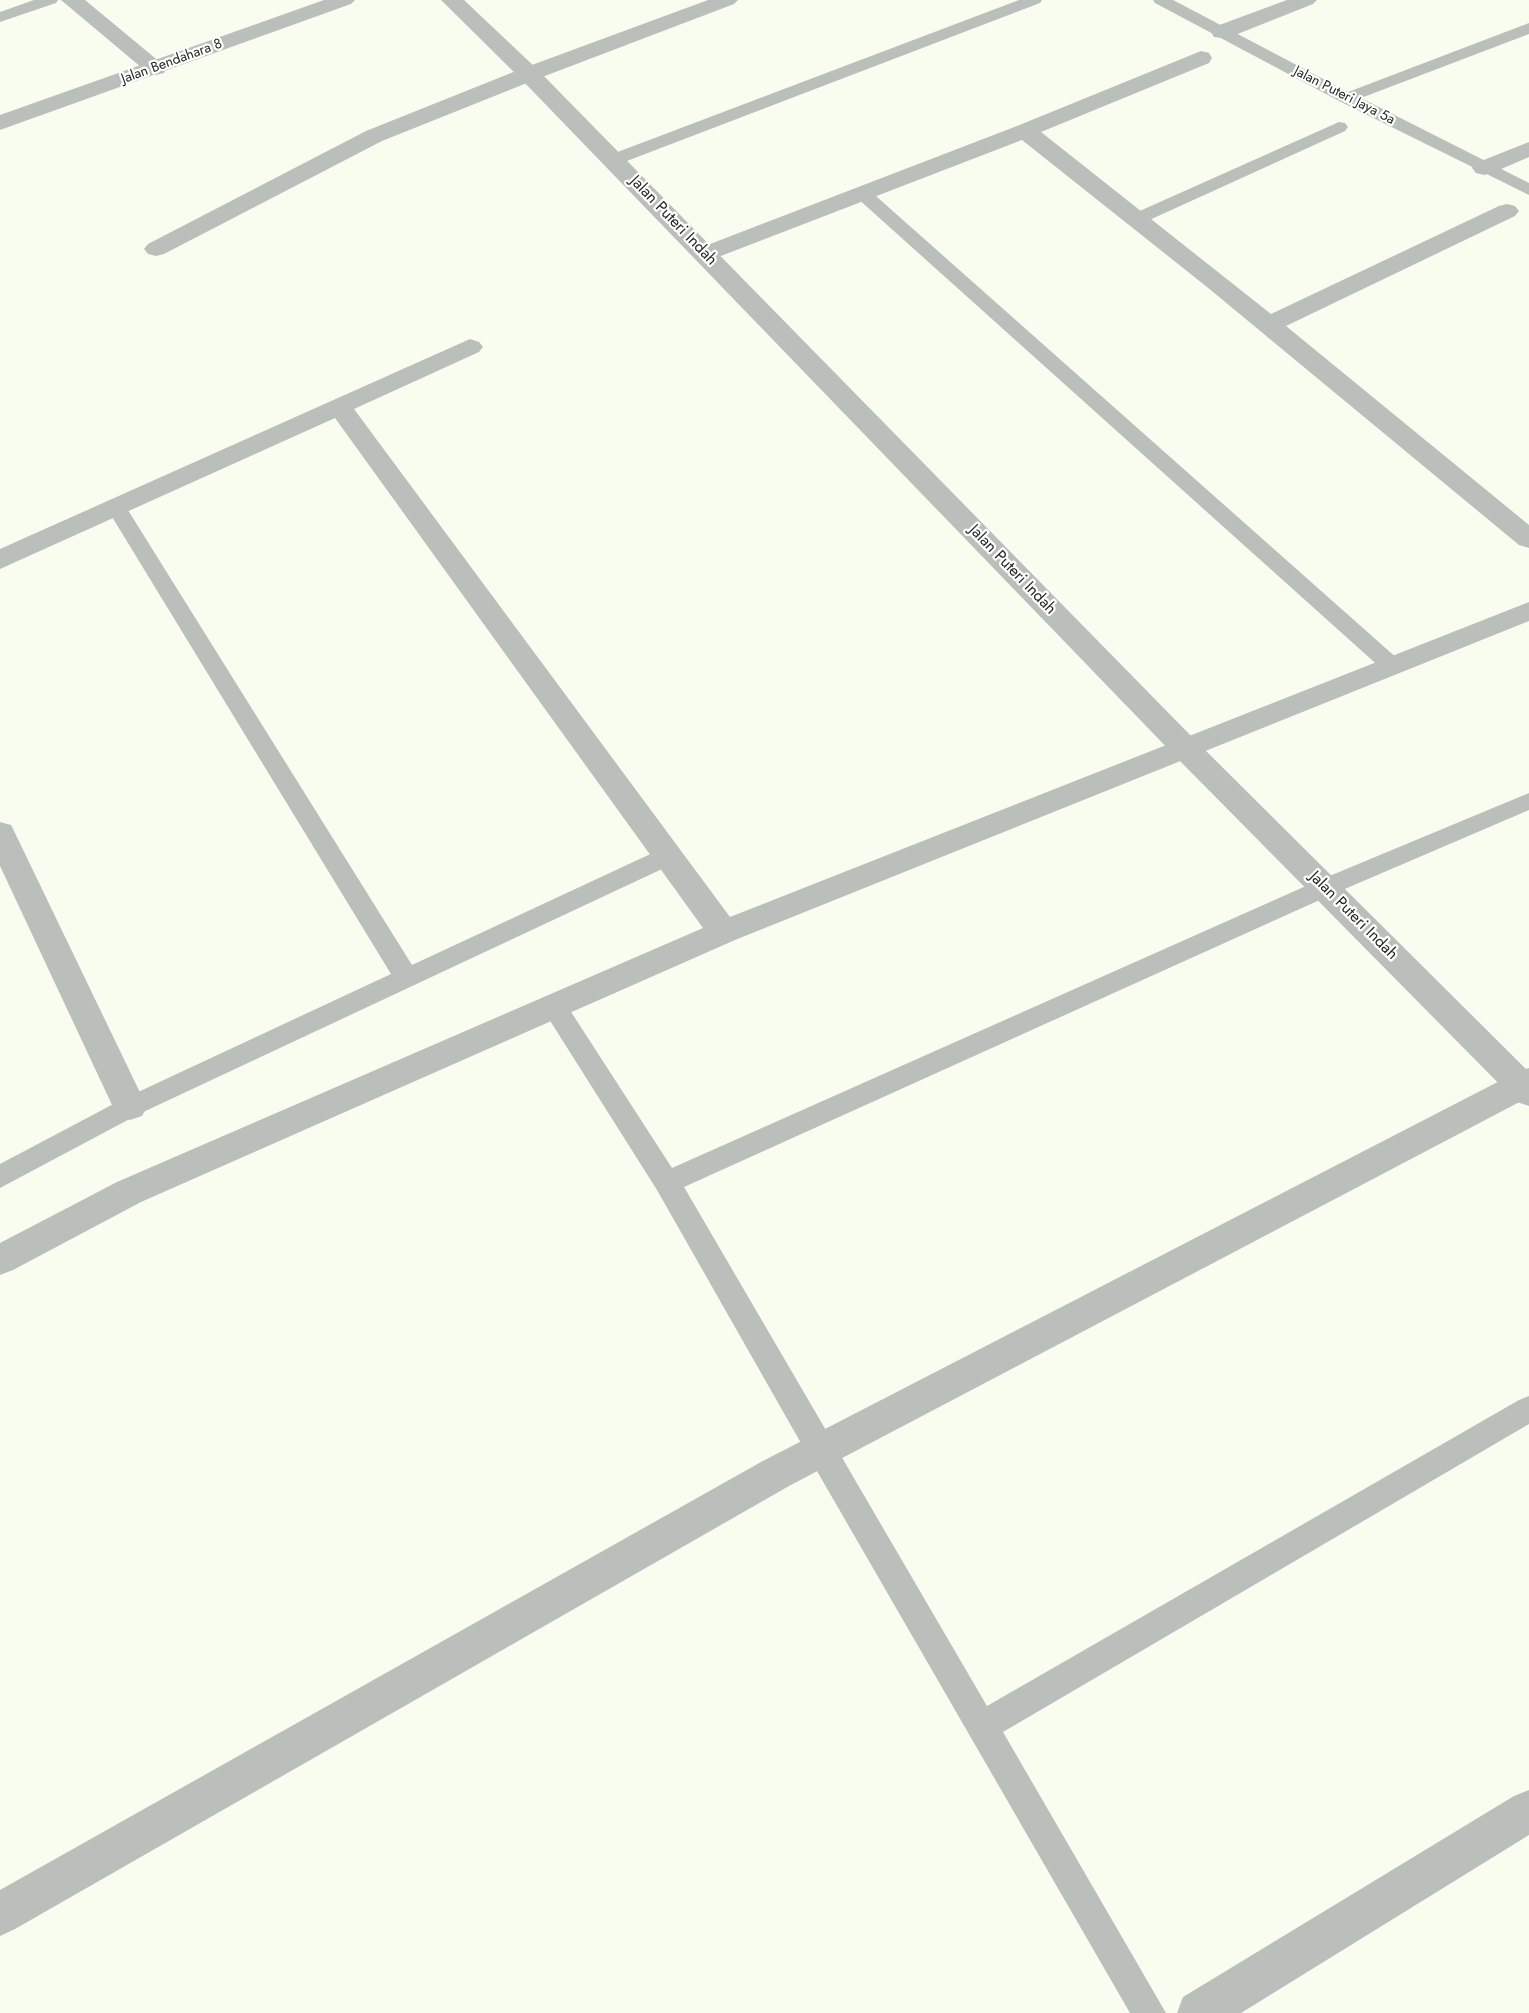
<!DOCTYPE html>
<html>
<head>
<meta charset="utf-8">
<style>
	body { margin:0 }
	canvas { display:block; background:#f8fdf0 }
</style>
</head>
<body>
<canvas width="1529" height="2013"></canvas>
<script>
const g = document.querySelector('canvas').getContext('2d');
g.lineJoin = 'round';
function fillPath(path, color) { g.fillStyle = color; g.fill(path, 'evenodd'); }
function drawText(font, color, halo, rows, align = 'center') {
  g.font = font + ' Jost,sans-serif'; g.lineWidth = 4.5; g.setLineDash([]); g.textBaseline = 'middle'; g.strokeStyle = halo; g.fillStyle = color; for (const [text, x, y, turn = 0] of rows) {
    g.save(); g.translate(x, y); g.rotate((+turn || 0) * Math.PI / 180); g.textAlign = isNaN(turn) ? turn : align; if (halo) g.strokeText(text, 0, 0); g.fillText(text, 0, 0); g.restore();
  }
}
fillPath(new Path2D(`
	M 34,0 L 58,0 L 56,3 L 0,22 L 0,12 Z
	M 1019,0 L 1042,0 L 1040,3 L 619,164 L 607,164 L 604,160 L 607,156 Z
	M 1153,0 L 1173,0 L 1348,92 L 1529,23 L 1529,34 L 1361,98 L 1529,183 L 1529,195 L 1341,102 L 1155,3 Z
	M 1339,122 L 1345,123 L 1348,127 L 1345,131 L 1145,222 L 1133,222 L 1130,218 L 1133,214 Z
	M 862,188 L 868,189 L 1399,660 L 1402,665 L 1399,670 L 1391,672 L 1383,670 L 856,197 L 853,193 L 856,189 Z
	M 116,501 L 123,502 L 126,507 L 412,965 L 659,850 L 668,847 L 677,850 L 680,856 L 677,862 L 139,1114 L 0,1188 L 0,1164 L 121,1100 L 391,974 L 106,507 L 109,502 Z
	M 1529,793 L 1529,810 L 1333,894 L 684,1187 L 987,1706 L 1519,1400 L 1529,1396 L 1529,1424 L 1003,1732 L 1166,2013 L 1130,2013 L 810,1459 L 657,1190 L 542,1008 L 546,1001 L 555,998 L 564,1001 L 672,1168 L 1315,882 Z`), '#babfbb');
fillPath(new Path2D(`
	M 61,0 L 85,0 L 167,68 L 164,73 L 156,75 L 148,73 Z
	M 708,0 L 738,0 L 734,4 L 537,79 L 382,141 L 164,254 L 156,256 L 148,254 L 144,249 L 148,244 L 366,131 L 521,69 Z
	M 1287,0 L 1317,0 L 1313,4 L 1230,37 L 1222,38 L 1214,37 L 1211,32 L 1214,27 Z
	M 1201,51 L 1209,53 L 1212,58 L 1209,63 L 1041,132 L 1271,314 L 1499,206 L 1507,204 L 1515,206 L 1519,211 L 1515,216 L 1286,326 L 1529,525 L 1529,548 L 1519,545 L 1207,287 L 1022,140 L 713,259 L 705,261 L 697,259 L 693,254 L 697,249 L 1017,126 Z
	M 1529,142 L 1529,157 L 1492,173 L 1484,175 L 1476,173 L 1472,168 L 1476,163 Z
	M 470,339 L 479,342 L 483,347 L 479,352 L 354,409 L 730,917 L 1529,602 L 1529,621 L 735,940 L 141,1202 L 13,1270 L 0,1275 L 0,1243 L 117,1182 L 703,928 L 335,418 L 0,569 L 0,549 Z
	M 0,822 L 11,825 L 15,833 L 147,1107 L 142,1116 L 130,1120 L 118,1116 L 113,1107 L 0,866 Z
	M 1529,1068 L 1529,1097 L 789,1486 L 15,1929 L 0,1936 L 0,1890 L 761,1462 L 1517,1072 Z
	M 1529,1790 L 1529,1835 L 1241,2013 L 1177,2013 L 1183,1997 L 1514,1796 Z`), '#babfbb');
fillPath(new Path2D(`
	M 324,0 L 355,0 L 351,4 L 0,130 L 0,115 Z
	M 441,0 L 464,0 L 537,69 L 1197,742 L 1529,1072 L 1529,1106 L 1517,1102 L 1175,756 L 521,79 Z`), '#babfbb');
drawText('14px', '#232520', '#fff', [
	["Jalan Bendahara 8",172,62,-20],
	["Jalan Puteri Jaya 5a",1344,96,27]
]);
drawText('16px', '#232520', '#fff', [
	["Jalan Puteri Indah",673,221,46],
	["Jalan Puteri Indah",1012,570,46],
	["Jalan Puteri Indah",1353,916,45]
]);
</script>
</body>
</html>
